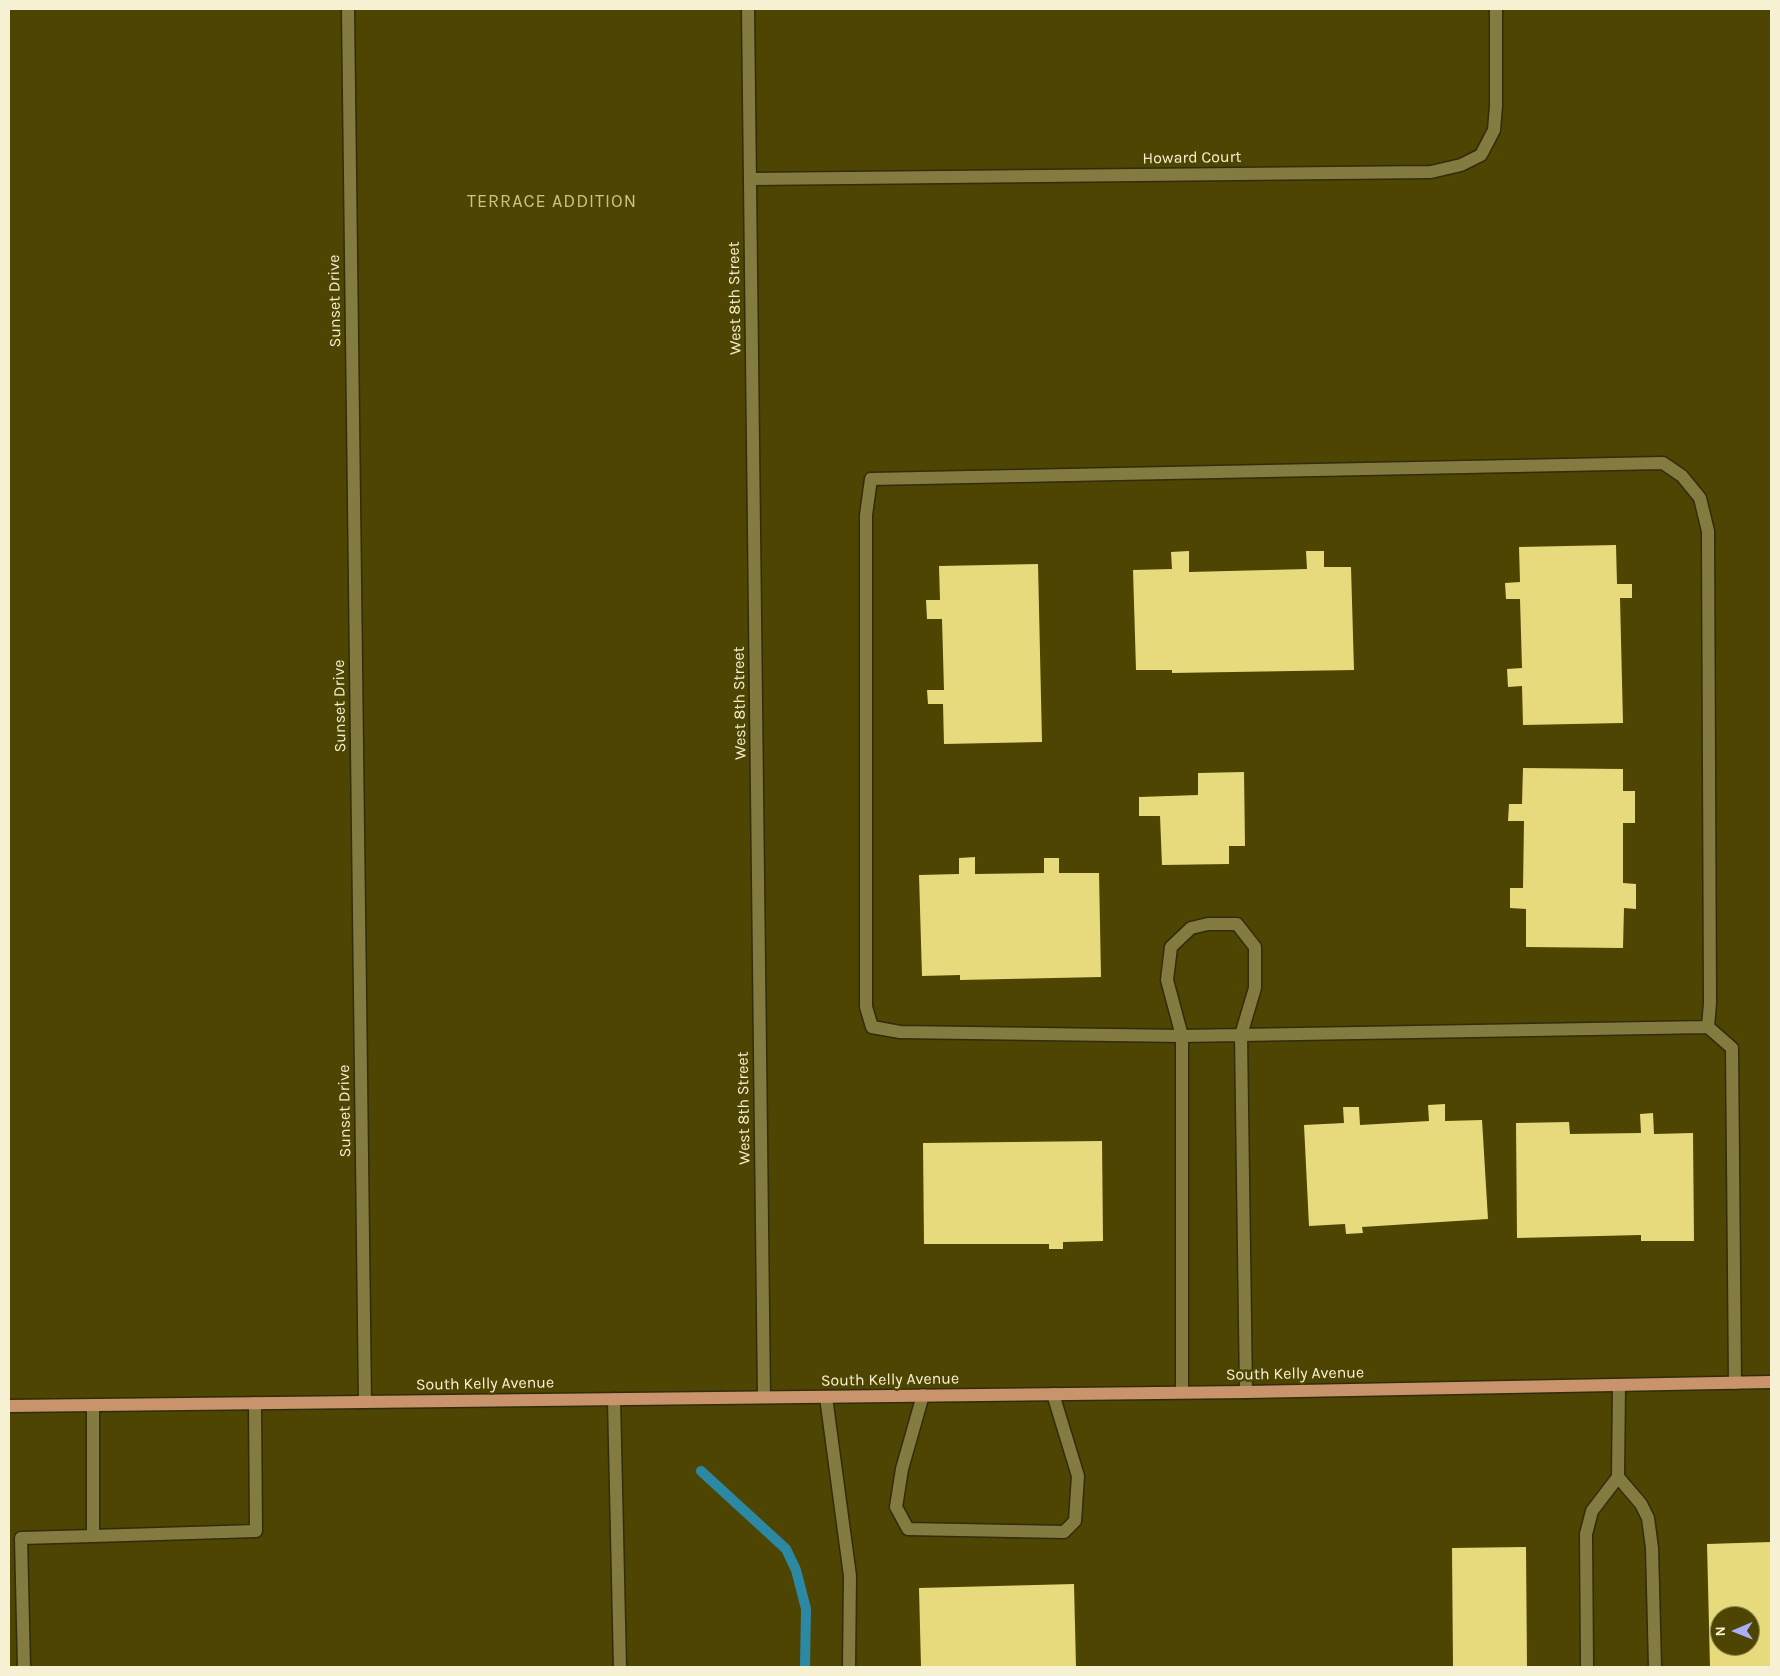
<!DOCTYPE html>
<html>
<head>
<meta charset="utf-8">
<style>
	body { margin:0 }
	#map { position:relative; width:1780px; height:1676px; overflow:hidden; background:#4e4502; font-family:Karla,sans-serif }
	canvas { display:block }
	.frame { position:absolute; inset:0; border:10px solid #f5f1d2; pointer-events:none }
	.north { position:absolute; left:1710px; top:1606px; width:50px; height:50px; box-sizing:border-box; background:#4e4502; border:1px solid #918a55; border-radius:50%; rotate:269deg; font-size:14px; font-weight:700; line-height:20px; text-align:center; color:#f5f1d2 }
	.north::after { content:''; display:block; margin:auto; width:18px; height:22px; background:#abaffb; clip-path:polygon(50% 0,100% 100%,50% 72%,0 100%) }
</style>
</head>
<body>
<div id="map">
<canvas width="1780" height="1676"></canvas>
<div class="frame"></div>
<div class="north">N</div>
</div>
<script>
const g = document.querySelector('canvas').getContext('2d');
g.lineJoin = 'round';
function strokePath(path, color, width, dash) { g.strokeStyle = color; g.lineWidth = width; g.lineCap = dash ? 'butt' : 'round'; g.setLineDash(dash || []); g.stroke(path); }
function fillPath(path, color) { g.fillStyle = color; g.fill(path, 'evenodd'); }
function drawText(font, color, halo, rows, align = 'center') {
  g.font = font + ' Karla,sans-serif'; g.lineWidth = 5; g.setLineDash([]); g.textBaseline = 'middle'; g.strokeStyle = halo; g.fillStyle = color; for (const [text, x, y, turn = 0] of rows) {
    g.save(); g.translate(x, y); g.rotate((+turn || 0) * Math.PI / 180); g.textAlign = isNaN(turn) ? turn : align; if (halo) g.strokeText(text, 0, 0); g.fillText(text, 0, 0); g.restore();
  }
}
strokePath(new Path2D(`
	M 701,1471 L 786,1549 L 796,1570 L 806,1609 L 805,1667`), '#2c89a4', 10);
fillPath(new Path2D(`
	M 1616,545 L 1617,584 L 1632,584 L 1632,598 L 1620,598 L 1623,723 L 1523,725 L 1522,686 L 1508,687 L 1507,669 L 1522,668 L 1520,599 L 1506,599 L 1505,583 L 1520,582 L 1519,547 Z
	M 1189,551 L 1189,572 L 1307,569 L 1306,551 L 1324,551 L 1324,567 L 1351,567 L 1354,670 L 1172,673 L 1172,670 L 1136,670 L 1133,570 L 1172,569 L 1171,552 Z
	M 1038,564 L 1042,742 L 944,744 L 943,704 L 928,704 L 927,690 L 944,690 L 942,619 L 927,619 L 926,600 L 940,600 L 939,566 Z
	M 1523,768 L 1623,769 L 1623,791 L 1635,791 L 1635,823 L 1623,823 L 1623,883 L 1636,884 L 1636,909 L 1624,908 L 1623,948 L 1526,947 L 1526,909 L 1510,908 L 1510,888 L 1523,888 L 1524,821 L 1508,821 L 1509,804 L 1522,804 Z
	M 1244,772 L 1245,846 L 1229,846 L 1229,864 L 1162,865 L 1160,816 L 1139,816 L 1139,797 L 1198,795 L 1198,773 Z
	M 975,857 L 975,874 L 1044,873 L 1044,858 L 1059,858 L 1059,873 L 1099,873 L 1101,977 L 960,980 L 960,975 L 922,976 L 919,875 L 959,874 L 959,858 Z
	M 1445,1104 L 1445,1121 L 1482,1120 L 1488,1219 L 1362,1227 L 1363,1233 L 1346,1234 L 1345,1224 L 1309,1226 L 1304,1125 L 1344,1123 L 1343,1107 L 1359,1107 L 1360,1125 L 1429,1121 L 1428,1105 Z
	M 1653,1113 L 1654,1134 L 1693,1133 L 1694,1241 L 1641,1241 L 1641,1235 L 1517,1238 L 1516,1123 L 1569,1122 L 1570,1134 L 1641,1133 L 1640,1114 Z
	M 1102,1141 L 1103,1241 L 1063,1242 L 1063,1249 L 1049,1249 L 1049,1244 L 924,1244 L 923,1143 Z
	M 1771,1542 L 1771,1667 L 1710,1667 L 1707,1544 ZM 1720,1616 L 1750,1616 L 1750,1646 L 1720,1646 Z
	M 1526,1547 L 1527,1667 L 1453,1667 L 1452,1548 Z
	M 1074,1584 L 1076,1667 L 921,1667 L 919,1588 Z`), '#e7da7c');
const minor = new Path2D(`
	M 348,9 L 365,1402
	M 748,9 L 764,1397
	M 751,179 L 1431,172 L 1461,165 L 1481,155 L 1494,130 L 1496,106 L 1496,9
	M 1708,1027 L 1182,1036 L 900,1032 L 872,1027 L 866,1007 L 866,515 L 871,479 L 1663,463 L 1682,476 L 1700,498 L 1708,531 L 1710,1003 L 1708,1027 L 1732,1048 L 1735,1383
	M 1182,1392 L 1182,1036 L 1167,980 L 1171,947 L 1191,928 L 1208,924 L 1237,924 L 1255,947 L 1255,988 L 1241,1035 L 1246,1392
	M 923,1395 L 902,1469 L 896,1507 L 908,1529 L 1064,1532 L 1075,1521 L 1078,1476 L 1053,1394
	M 826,1397 L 850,1576 L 849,1667
	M 614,1399 L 620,1667
	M 93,1406 L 93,1536 L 256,1531 L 255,1403
	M 1618,1477 L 1619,1385
	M 24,1667 L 21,1538 L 93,1536
	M 1587,1667 L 1586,1534 L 1592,1511 L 1618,1477 L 1641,1504 L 1648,1518 L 1652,1548 L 1655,1667`);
const major = new Path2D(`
	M 9,1406 L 1246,1392 L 1771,1382`);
strokePath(minor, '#302c0c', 15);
strokePath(major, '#302c0c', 15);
strokePath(minor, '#837b40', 12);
strokePath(major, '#c9946b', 12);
drawText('16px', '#f5f1d2', '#4e4502', [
	["Howard Court",1192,158,-1],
	["West 8th Street",735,298,-91],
	["Sunset Drive",335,301,-91],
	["West 8th Street",740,703,-91],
	["Sunset Drive",340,706,-91],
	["West 8th Street",744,1108,-91],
	["Sunset Drive",345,1111,-91],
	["South Kelly Avenue",1295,1374,-1],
	["South Kelly Avenue",890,1380,-1],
	["South Kelly Avenue",485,1384,-1]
]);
g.letterSpacing = '1px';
drawText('18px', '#cbc286', '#4e4502', [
	["TERRACE ADDITION",552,202]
]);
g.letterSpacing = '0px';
</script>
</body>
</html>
